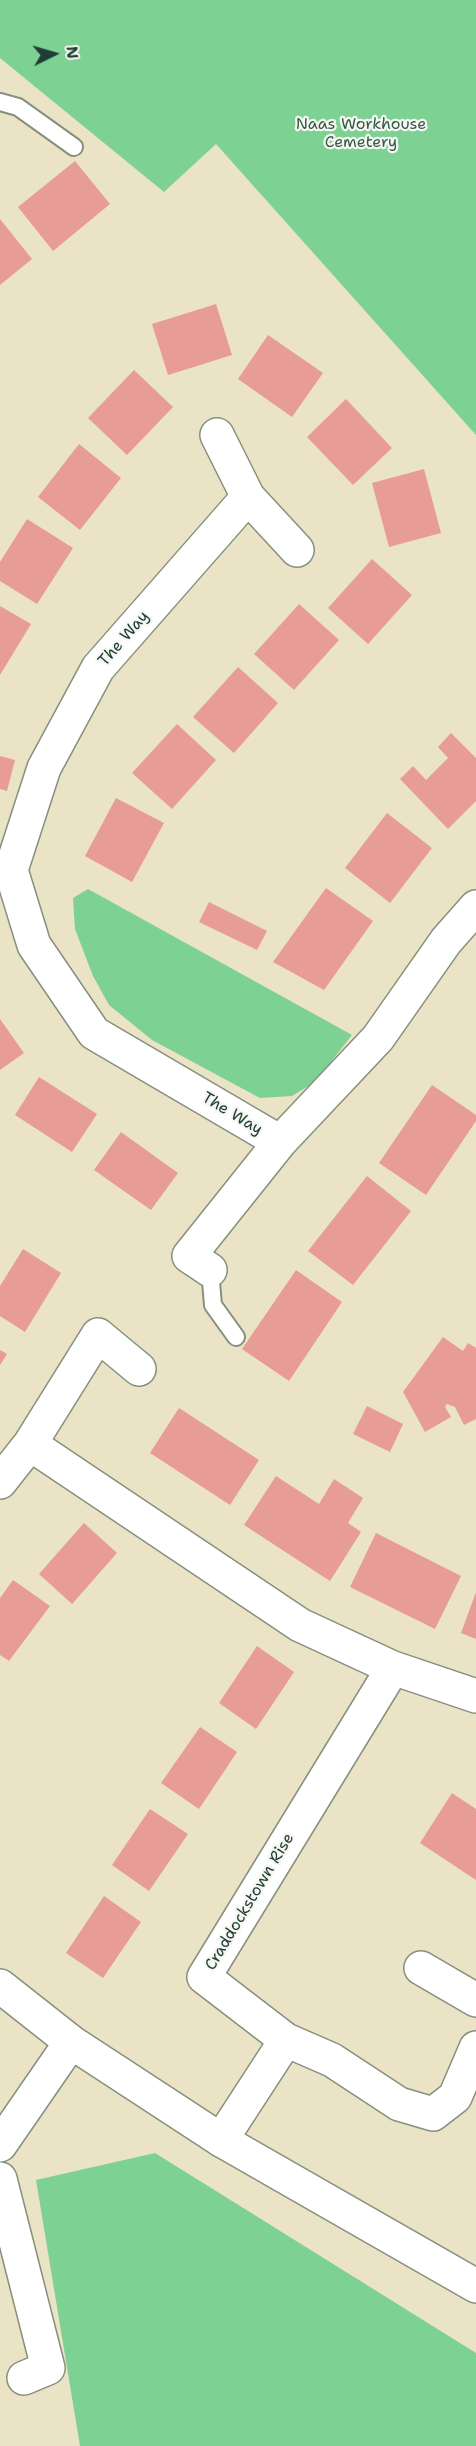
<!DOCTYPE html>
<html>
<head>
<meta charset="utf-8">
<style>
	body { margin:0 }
	#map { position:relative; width:476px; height:2446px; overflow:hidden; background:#ebe3c6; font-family:"Shantell Sans",sans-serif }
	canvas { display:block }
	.north { position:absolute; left:24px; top:24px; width:60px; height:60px; -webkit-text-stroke:4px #f6f6f2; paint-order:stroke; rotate:85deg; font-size:16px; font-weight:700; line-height:24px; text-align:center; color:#1f3d34 }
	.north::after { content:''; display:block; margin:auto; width:21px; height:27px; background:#1f3d34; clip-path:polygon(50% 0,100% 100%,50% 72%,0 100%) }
</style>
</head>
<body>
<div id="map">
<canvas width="476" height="2446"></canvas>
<div class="north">N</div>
</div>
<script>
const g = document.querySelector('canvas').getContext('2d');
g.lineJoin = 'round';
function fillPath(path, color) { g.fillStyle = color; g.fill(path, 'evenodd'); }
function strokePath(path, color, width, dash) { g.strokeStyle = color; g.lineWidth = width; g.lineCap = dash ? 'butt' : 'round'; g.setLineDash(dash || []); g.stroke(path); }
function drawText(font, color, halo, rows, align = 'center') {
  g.font = font + ' "Shantell Sans",sans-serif'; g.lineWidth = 4.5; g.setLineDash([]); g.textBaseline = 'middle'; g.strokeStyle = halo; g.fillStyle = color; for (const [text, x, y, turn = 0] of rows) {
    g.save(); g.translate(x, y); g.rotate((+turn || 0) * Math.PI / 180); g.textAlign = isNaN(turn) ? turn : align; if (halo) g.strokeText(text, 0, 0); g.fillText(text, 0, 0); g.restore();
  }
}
fillPath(new Path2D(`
	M 0,0 L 476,0 L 476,435 L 216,144 L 164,192 L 0,58 Z
	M 88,889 L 352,1035 L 315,1082 L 292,1096 L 260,1098 L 152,1040 L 109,1005 L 93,976 L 75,929 L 73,898 Z
	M 155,2153 L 476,2353 L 476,2446 L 80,2446 L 36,2180 Z`), '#7dd193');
fillPath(new Path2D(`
	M 75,161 L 110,204 L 53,251 L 18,207 Z
	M 0,219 L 32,259 L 0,285 Z
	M 216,304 L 232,355 L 168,375 L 152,324 Z
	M 268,335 L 323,373 L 292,417 L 238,379 Z
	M 134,370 L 173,407 L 127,455 L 88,418 Z
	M 346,399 L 392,448 L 353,485 L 307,437 Z
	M 79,444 L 121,478 L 80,530 L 38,497 Z
	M 424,469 L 441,533 L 389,547 L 372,483 Z
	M 27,519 L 73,548 L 37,604 L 0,581 L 0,562 Z
	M 372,559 L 412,595 L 368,644 L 328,608 Z
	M 299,604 L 339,640 L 294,690 L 254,654 Z
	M 0,606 L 31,624 L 0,675 Z
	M 238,667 L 278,703 L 234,753 L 193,717 Z
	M 177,724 L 216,760 L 172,809 L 132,773 Z
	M 451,733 L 476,758 L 476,801 L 448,829 L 400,779 L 413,766 L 426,780 L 448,758 L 438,747 Z
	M 0,756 L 15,760 L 7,791 L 0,789 Z
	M 116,798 L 164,823 L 132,882 L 85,856 Z
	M 387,813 L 432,848 L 390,903 L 345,868 Z
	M 326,888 L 373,921 L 324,990 L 273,962 Z
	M 209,902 L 267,931 L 257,950 L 199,922 Z
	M 0,1019 L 24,1053 L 0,1070 Z
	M 39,1077 L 97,1114 L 72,1152 L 15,1115 Z
	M 432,1085 L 476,1115 L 476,1121 L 426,1195 L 379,1163 Z
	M 121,1132 L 178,1173 L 151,1210 L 94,1170 Z
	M 367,1176 L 411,1211 L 353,1285 L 308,1251 Z
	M 23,1249 L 61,1273 L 25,1332 L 0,1316 L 0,1286 Z
	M 296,1270 L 342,1302 L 289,1381 L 242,1349 Z
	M 443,1337 L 463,1351 L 468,1343 L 476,1348 L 476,1419 L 464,1425 L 455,1407 L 447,1404 L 445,1407 L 451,1417 L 425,1432 L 403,1392 Z
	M 0,1350 L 7,1354 L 0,1365 Z
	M 367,1406 L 403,1424 L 390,1452 L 353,1434 Z
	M 179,1408 L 259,1460 L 230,1505 L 150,1453 Z
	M 276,1476 L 319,1504 L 334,1479 L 363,1498 L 348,1523 L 361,1532 L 330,1581 L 244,1525 Z
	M 84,1523 L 117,1553 L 72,1604 L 39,1574 Z
	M 376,1533 L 461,1576 L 435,1629 L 350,1587 Z
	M 13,1580 L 50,1606 L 9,1661 L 0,1655 L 0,1598 Z
	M 476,1592 L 476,1639 L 461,1633 Z
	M 257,1646 L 294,1672 L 256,1729 L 219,1703 Z
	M 200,1727 L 237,1752 L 199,1809 L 161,1783 Z
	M 452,1793 L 476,1809 L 476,1880 L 420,1843 Z
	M 150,1809 L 188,1834 L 149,1891 L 112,1865 Z
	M 104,1896 L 141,1922 L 103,1978 L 66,1953 Z`), '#e79c95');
const service = new Path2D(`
	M 0,102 L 18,107 L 74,147
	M 210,1270 L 213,1305 L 236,1337`);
const minor = new Path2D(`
	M 217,435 L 248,497 L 297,550
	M 248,497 L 98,668 L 44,768 L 11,870 L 34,945 L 94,1033 L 280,1142
	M 210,1270 L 189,1256 L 280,1142 L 378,1038 L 446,941 L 476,907
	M 139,1369 L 98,1335 L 30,1444 L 300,1625 L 393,1668 L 476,1696
	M 0,1482 L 30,1444
	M 421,1968 L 476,2000
	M 286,2040 L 332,2060 L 399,2104 L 433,2114 L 455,2097 L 476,2048
	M 221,2140 L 286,2040 L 204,1977 L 393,1668
	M 0,2145 L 71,2042
	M 0,2179 L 48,2368 L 24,2378`);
const secondary = new Path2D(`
	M 0,1986 L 71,2042 L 221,2140 L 476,2286`);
strokePath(service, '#85907d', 20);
strokePath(minor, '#85907d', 36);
strokePath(secondary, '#85907d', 36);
strokePath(service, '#fff', 16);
strokePath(minor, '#fff', 33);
strokePath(secondary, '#fff', 33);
drawText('16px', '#325b47', '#f6f6f2', [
	["Naas Workhouse",361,125],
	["Cemetery",361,143]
]);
drawText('16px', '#1f3d34', '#f6f6f2', [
	["The Way",124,639,-49],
	["The Way",232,1114,31],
	["Craddockstown Rise",250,1902,-59]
]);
</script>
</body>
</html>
